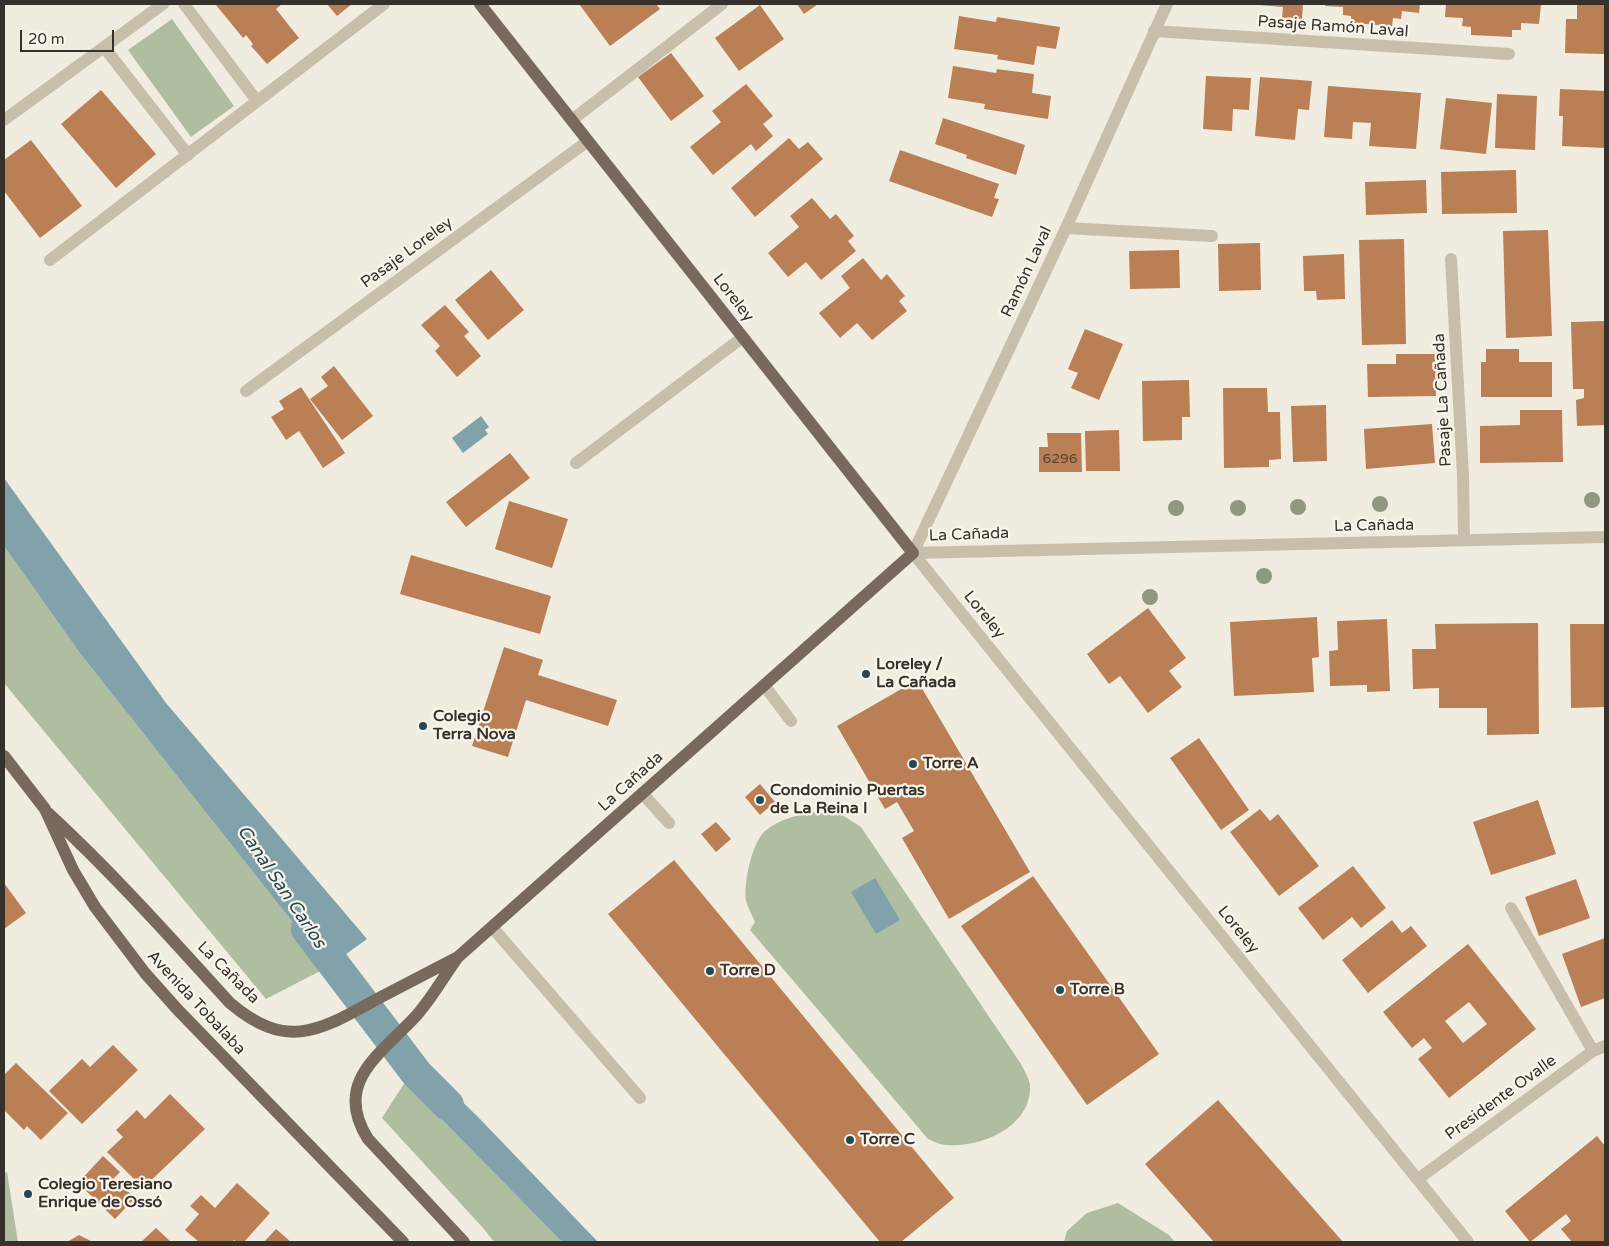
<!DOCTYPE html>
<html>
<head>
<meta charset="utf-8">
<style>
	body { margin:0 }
	#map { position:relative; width:1609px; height:1246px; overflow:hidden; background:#f1ece0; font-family:"Varela Round",sans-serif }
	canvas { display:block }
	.frame { position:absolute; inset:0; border:5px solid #37312b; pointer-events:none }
	.scale { position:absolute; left:20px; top:30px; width:94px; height:22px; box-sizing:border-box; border:2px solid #37312b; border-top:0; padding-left:6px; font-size:15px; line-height:18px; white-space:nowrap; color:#37312b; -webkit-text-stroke:4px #f9f5ec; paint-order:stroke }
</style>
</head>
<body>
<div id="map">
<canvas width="1609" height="1246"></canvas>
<div class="frame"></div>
<div class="scale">20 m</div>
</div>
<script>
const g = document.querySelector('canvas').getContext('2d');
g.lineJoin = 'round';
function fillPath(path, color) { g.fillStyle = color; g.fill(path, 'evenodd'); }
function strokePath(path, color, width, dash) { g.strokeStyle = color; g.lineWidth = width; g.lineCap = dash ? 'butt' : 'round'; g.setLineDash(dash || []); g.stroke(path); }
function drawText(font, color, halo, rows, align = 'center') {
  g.font = font + ' "Varela Round",sans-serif'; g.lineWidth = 4.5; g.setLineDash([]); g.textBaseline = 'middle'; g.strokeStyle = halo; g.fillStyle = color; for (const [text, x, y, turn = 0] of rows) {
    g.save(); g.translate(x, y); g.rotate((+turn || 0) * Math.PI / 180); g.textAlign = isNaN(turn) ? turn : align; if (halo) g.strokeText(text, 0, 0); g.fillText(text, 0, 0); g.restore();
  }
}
fillPath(new Path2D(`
	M 172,19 L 234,106 L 191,137 L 128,50 Z
	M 4,546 L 79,652 L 328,967 L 266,999 L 4,683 Z
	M 815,812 L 842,815 L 861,827 L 1021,1064 C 1024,1070 1029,1079 1030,1085 C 1032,1127 981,1148 946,1145 C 940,1145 933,1141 928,1139 L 750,930 L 755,922 C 752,915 748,908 746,901 C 743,885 752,842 765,831 C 780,819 796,815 815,812 Z
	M 405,1082 L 562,1242 L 494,1242 L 484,1229 L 382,1118 Z
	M 7,1172 L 18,1242 L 4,1242 L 4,1173 Z
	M 1118,1203 L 1169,1235 L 1175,1242 L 1064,1242 L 1067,1231 L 1087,1213 Z`), '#afbea1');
fillPath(new Path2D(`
	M 481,416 L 489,427 L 485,430 L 488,434 L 463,453 L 452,438 Z
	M 4,478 L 166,703 L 367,939 L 328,967 L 79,652 L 4,546 Z
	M 875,878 L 900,920 L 876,934 L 851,892 Z
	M 427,1067 L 479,1118 L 598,1242 L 562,1242 L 405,1082 Z`), '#81a2ab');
strokePath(new Path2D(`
	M 307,929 L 417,1074 L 448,1105`), '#81a2ab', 32);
fillPath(new Path2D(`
	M 217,4 L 282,4 L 276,9 L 299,38 L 267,64 L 251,46 L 253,44 L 246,35 L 243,38 L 216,5 Z
	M 327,4 L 352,4 L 337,16 Z
	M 579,4 L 656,4 L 660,9 L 610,46 Z
	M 797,4 L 818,4 L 804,14 Z
	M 1259,4 L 1303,4 L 1302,19 L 1282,18 L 1283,7 L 1259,5 Z
	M 1325,4 L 1420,4 L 1419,13 L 1402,11 L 1401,19 L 1393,18 L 1392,26 L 1351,23 L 1351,16 L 1343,15 L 1343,7 L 1325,6 Z
	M 1446,4 L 1541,4 L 1539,24 L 1521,23 L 1521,30 L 1512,30 L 1512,37 L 1471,35 L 1471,27 L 1462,26 L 1463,18 L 1445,17 Z
	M 1577,4 L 1605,4 L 1605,54 L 1565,53 L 1566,19 L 1577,19 Z
	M 760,5 L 784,39 L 739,71 L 715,38 Z
	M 959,16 L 996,22 L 997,17 L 1060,27 L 1056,49 L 1037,46 L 1034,65 L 997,59 L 998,55 L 954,49 Z
	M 671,53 L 704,96 L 671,121 L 638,77 Z
	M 953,66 L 996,73 L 997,69 L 1034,74 L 1032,93 L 1051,96 L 1048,119 L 984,109 L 985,104 L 948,98 Z
	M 1206,76 L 1251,78 L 1249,110 L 1233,109 L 1232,131 L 1203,129 Z
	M 1260,77 L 1312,81 L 1309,110 L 1298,109 L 1295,140 L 1255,136 Z
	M 746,84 L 773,116 L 763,124 L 773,136 L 756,151 L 751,144 L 713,175 L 690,147 L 721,122 L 712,111 Z
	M 1328,86 L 1421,93 L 1416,149 L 1369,146 L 1371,123 L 1353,122 L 1352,139 L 1324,137 Z
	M 1560,89 L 1605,91 L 1605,148 L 1562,146 L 1563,116 L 1559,116 Z
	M 101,90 L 156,154 L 116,188 L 61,124 Z
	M 1497,94 L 1537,96 L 1535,150 L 1495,148 Z
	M 1446,98 L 1492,103 L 1486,154 L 1440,149 Z
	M 943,118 L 1025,145 L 1016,175 L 966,158 L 967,155 L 935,144 Z
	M 789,138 L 799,149 L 808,142 L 823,159 L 755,217 L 731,188 Z
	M 31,140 L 82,206 L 40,238 L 4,191 L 4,160 Z
	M 900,150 L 999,184 L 994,198 L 999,199 L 992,217 L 889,181 Z
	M 1516,170 L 1517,213 L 1442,214 L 1441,172 Z
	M 1426,180 L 1427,213 L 1366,215 L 1365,182 Z
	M 812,198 L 830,219 L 836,214 L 854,236 L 848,241 L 856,251 L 821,280 L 806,262 L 788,277 L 768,253 L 799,227 L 790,216 Z
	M 1548,230 L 1552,336 L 1506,338 L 1503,231 Z
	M 1404,239 L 1406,344 L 1362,345 L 1359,240 Z
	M 1260,243 L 1261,290 L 1219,291 L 1218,244 Z
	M 1179,250 L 1180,288 L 1130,289 L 1129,251 Z
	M 1344,254 L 1345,299 L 1317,300 L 1316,291 L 1304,291 L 1303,256 Z
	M 863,258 L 881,280 L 887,274 L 905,296 L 899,301 L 907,311 L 872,340 L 857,323 L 840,338 L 819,313 L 850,288 L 841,276 Z
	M 491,270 L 524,310 L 488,340 L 455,300 Z
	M 445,305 L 469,332 L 464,336 L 481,356 L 457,377 L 435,351 L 440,346 L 421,325 Z
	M 1605,321 L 1605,425 L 1577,426 L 1576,400 L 1584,398 L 1584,389 L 1573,389 L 1571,322 Z
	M 1085,329 L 1123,344 L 1099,400 L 1071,388 L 1078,373 L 1068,369 Z
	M 1486,349 L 1519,349 L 1519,362 L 1552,362 L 1552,397 L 1481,397 L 1481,362 L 1486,362 Z
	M 1396,354 L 1435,354 L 1436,396 L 1368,397 L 1367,364 L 1396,364 Z
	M 334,366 L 373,416 L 342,440 L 310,399 L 328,386 L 321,377 Z
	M 1189,380 L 1190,417 L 1182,417 L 1182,440 L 1143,441 L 1142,381 Z
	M 301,387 L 345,453 L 323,468 L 299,431 L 286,440 L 271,417 L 284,409 L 279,401 Z
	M 1223,388 L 1267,388 L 1268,412 L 1280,412 L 1281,459 L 1269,460 L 1269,467 L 1224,468 Z
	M 1326,405 L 1327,461 L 1293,462 L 1291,406 Z
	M 1520,410 L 1562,410 L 1563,462 L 1480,463 L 1480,426 L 1520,425 Z
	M 1432,424 L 1435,463 L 1366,469 L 1364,429 Z
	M 1119,430 L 1120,471 L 1086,471 L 1085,431 Z
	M 1047,433 L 1081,433 L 1082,472 L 1039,472 L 1039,447 L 1048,447 Z
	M 510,453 L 530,478 L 466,527 L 446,502 Z
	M 509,501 L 568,519 L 552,568 L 495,549 Z
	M 411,555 L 551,596 L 540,634 L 400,594 Z
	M 1148,608 L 1186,658 L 1169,671 L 1182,687 L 1148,713 L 1120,676 L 1109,684 L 1087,654 Z
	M 1317,617 L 1319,657 L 1312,658 L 1314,692 L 1234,696 L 1230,622 Z
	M 1387,619 L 1390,691 L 1367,692 L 1367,685 L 1330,686 L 1329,651 L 1338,650 L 1337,621 Z
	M 1538,623 L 1539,734 L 1487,735 L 1487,708 L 1439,708 L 1439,688 L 1413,689 L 1412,649 L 1436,649 L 1435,624 Z
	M 1570,624 L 1605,624 L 1605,707 L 1571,708 Z
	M 504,647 L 543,660 L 538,675 L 617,700 L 608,726 L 526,700 L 508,757 L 472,746 Z
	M 917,680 L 1030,872 L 949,919 L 902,838 L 914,831 L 897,802 L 885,809 L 837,726 Z
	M 1199,738 L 1249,810 L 1221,830 L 1170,758 Z
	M 760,784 L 775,802 L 760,815 L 745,797 Z
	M 1538,800 L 1556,854 L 1491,875 L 1473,822 Z
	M 1260,809 L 1270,821 L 1278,814 L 1319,866 L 1279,896 L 1230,832 Z
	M 716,822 L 731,839 L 716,852 L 701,834 Z
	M 674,860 L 954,1198 L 901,1242 L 880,1242 L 608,914 Z
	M 1353,866 L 1386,908 L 1361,928 L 1352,917 L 1323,940 L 1298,908 Z
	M 1033,876 L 1159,1054 L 1087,1105 L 961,926 Z
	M 1576,879 L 1590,918 L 1539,936 L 1525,897 Z
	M 4,883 L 26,913 L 4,929 Z
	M 1392,920 L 1402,933 L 1411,926 L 1427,946 L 1368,993 L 1342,960 Z
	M 1605,938 L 1605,998 L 1581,1007 L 1562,954 Z
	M 1468,944 L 1536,1029 L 1449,1098 L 1418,1059 L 1432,1048 L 1424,1038 L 1412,1048 L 1383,1012 ZM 1469,1002 L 1487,1024 L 1463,1043 L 1445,1021 Z
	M 113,1045 L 138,1070 L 82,1124 L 49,1091 L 82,1059 L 90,1067 Z
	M 16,1063 L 68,1113 L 41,1140 L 27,1126 L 24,1130 L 4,1110 L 4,1075 Z
	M 170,1094 L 205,1129 L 143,1188 L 107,1152 L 123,1137 L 116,1130 L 137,1110 L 145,1119 Z
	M 1218,1100 L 1343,1242 L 1214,1242 L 1145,1164 Z
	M 1597,1136 L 1605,1146 L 1605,1242 L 1572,1242 L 1561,1229 L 1571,1221 L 1566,1214 L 1530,1242 L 1505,1211 Z
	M 103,1156 L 120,1172 L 114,1178 L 135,1198 L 115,1219 L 78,1183 Z
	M 237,1183 L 270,1213 L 244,1242 L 236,1242 L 234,1240 L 232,1242 L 199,1242 L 185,1230 L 199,1214 L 190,1206 L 201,1195 L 215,1208 Z
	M 156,1228 L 171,1242 L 141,1242 Z
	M 276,1229 L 291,1242 L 264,1242 Z
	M 79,1235 L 93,1242 L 67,1242 Z`), '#ba7f54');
strokePath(new Path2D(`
	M 184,4 L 257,101
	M 1154,31 L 1509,54
	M 104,47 L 188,155
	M 4,120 L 163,4
	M 572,120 L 722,4
	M 1066,228 L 1212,236
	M 1451,259 L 1463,475 L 1464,540
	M 50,260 L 384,4
	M 246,391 L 588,141
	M 576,463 L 743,337
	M 913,553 L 1468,1242
	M 913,553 L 1605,537
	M 913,553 L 1066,228 L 1167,4
	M 764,685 L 791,721
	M 642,793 L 669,823
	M 1511,908 L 1593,1051
	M 492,927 L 640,1098
	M 1418,1179 L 1593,1051 L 1605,1046`), '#c8beac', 12);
strokePath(new Path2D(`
	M 4,756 L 45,809 L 73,870 L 95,907 L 145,973 L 177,1009 L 403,1242
	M 48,813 C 113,873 171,938 230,1003 C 289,1053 322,1029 381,997 C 406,984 431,971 456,958
	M 464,1242 L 368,1139 C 332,1082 381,1054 416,1016 C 432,998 444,976 458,957 L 913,553 L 480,4`), '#776a5d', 12);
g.fillStyle = '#909880';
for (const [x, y] of [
	[1592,500],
	[1380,504],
	[1298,507],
	[1176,508],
	[1238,508],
	[1264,576],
	[1150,597]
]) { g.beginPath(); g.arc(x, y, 8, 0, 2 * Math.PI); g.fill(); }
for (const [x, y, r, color] of [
	[866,674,5,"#244954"],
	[423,726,5,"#244954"],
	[913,764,5,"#244954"],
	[760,800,5,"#244954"],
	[710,971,5,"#244954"],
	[1060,990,5,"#244954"],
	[850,1140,5,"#244954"],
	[28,1194,5,"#244954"]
]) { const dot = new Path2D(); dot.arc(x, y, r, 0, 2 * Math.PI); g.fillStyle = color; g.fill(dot); strokePath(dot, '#f9f5ec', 2); }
drawText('14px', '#584435', null, [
	["6296",1060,459]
]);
drawText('16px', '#37312b', '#f9f5ec', [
	["Pasaje Ramón Laval",1333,27,4],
	["Pasaje Loreley",407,253,-36],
	["Ramón Laval",1027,272,-65],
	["Loreley",733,298,52],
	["Pasaje La Cañada",1443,400,-93],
	["La Cañada",1374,526,-1],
	["La Cañada",969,535,-2],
	["Loreley",984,615,51],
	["La Cañada",631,782,-42],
	["Loreley",1238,930,51],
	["La Cañada",228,973,45],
	["Avenida Tobalaba",196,1003,47],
	["Presidente Ovalle",1501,1098,-36]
]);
drawText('bold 16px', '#37312b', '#f9f5ec', [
	["Loreley /",876,665],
	["La Cañada",876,683],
	["Colegio",433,717],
	["Terra Nova",433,735],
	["Torre A",923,764],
	["Condominio Puertas",770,791],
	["de La Reina I",770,809],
	["Torre D",720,971],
	["Torre B",1070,990],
	["Torre C",860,1140],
	["Colegio Teresiano",38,1185],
	["Enrique de Ossó",38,1203]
], 'left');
drawText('italic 18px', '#244954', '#f9f5ec', [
	["Canal San Carlos",281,887,56]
]);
</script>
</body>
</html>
